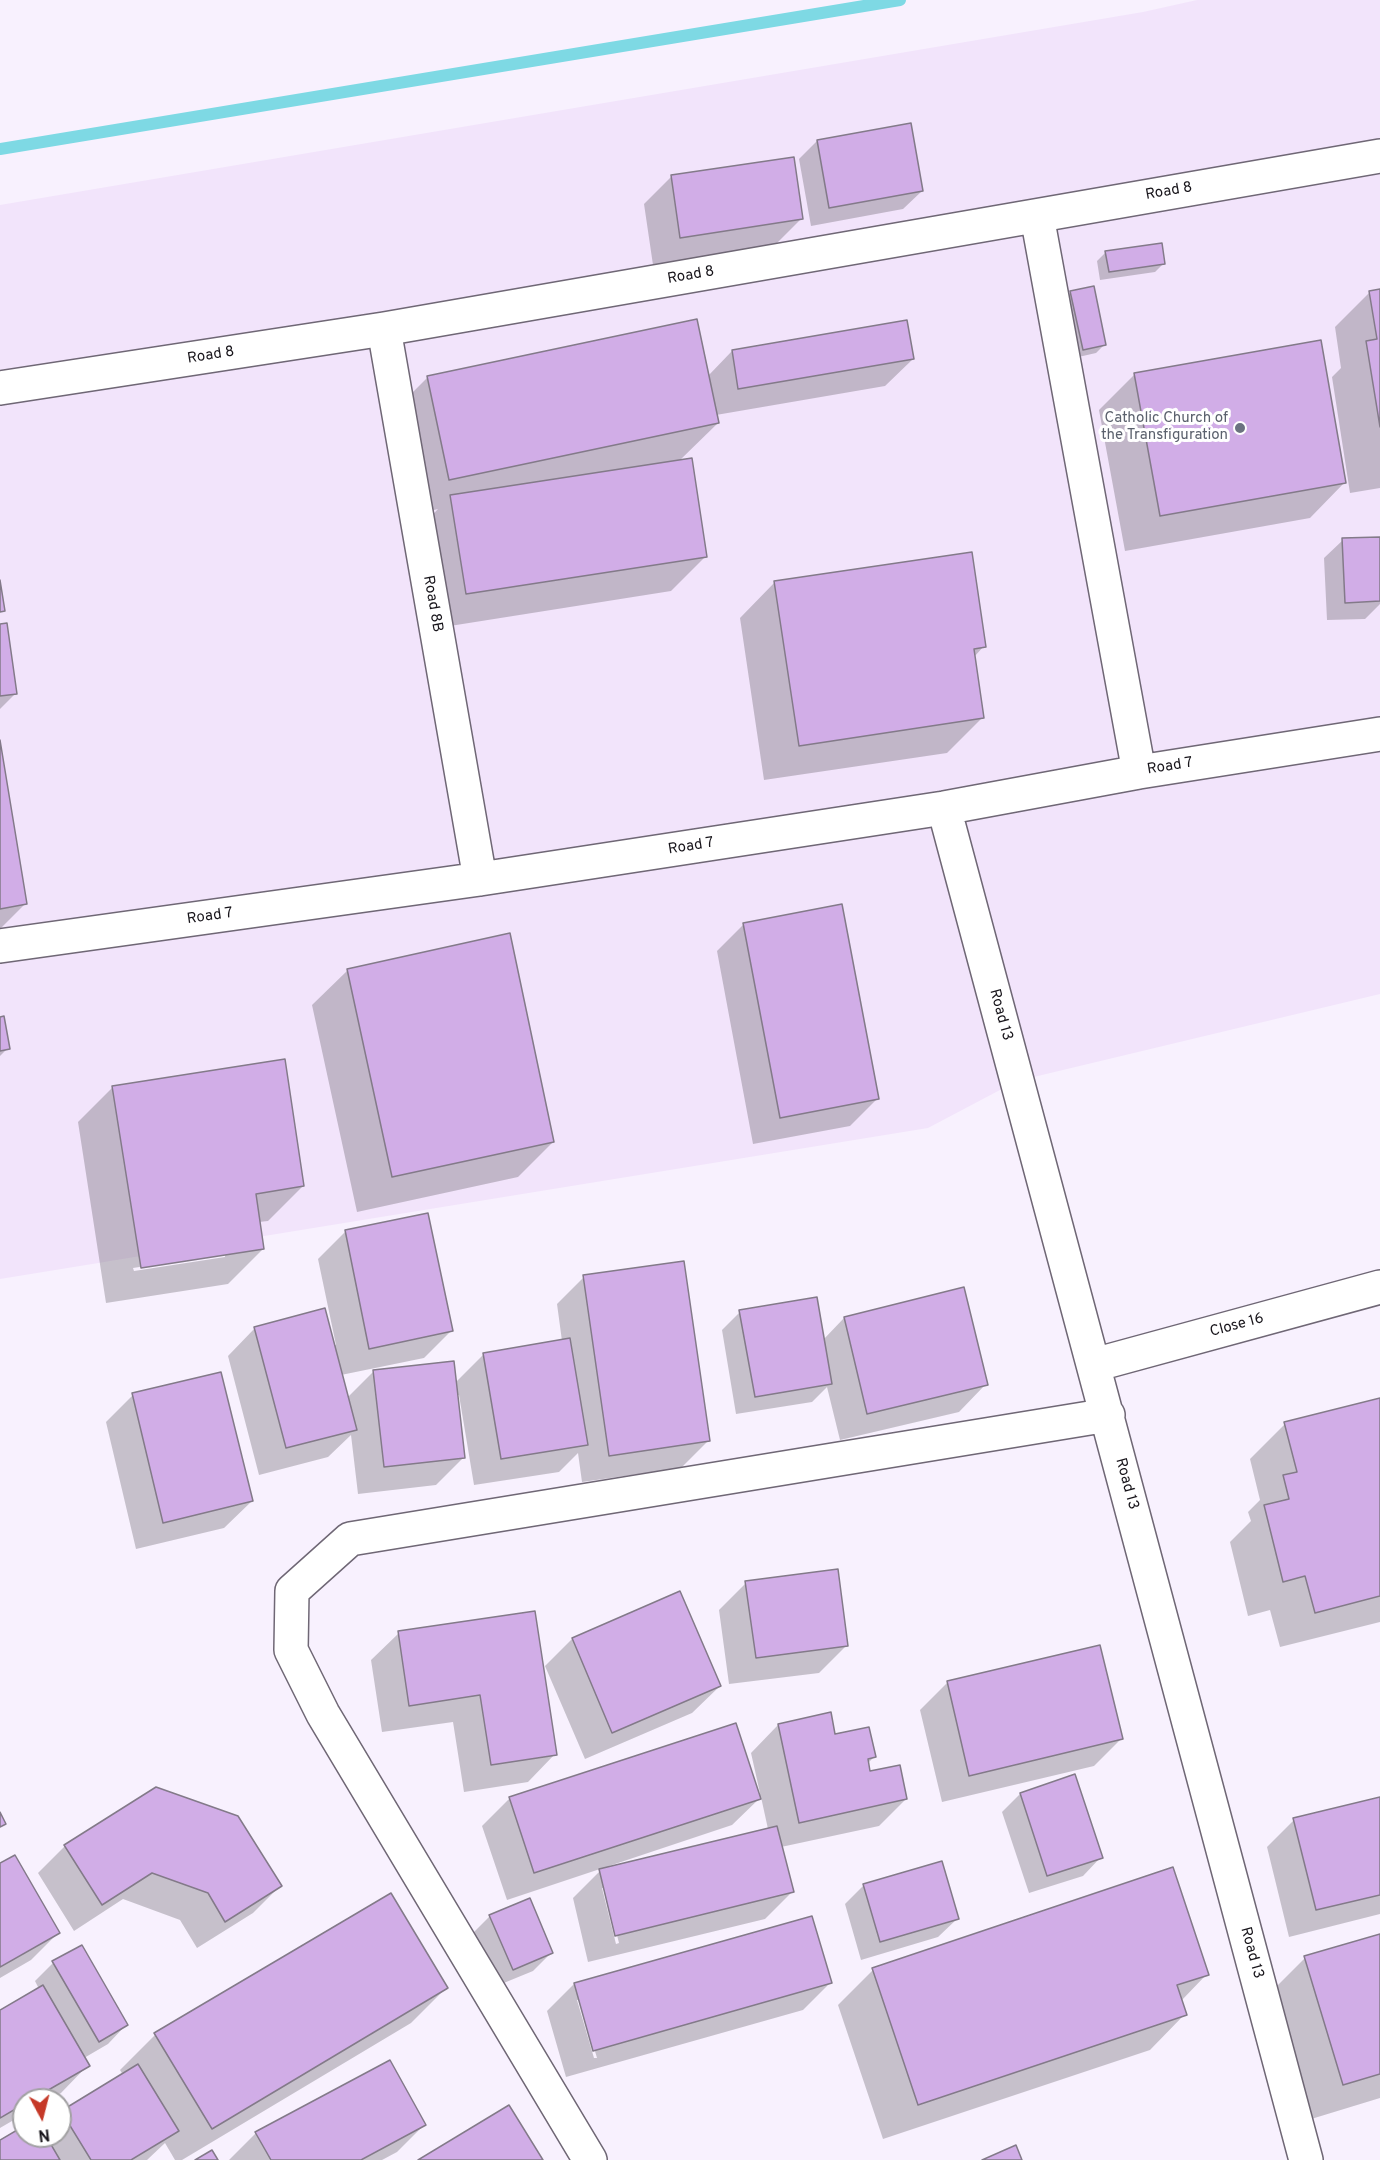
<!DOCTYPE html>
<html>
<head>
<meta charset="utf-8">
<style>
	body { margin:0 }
	#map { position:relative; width:1380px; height:2160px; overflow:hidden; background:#f8f1fe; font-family:Overpass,sans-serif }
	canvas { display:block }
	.north { position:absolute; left:12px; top:2088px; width:60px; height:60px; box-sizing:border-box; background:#fff; border:2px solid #a2a1a3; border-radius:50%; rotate:173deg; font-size:16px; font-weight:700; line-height:24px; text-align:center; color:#17141a }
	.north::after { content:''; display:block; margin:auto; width:21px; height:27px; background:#c53928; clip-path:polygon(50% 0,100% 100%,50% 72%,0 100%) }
</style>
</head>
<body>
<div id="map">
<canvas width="1380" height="2160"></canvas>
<div class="north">N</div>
</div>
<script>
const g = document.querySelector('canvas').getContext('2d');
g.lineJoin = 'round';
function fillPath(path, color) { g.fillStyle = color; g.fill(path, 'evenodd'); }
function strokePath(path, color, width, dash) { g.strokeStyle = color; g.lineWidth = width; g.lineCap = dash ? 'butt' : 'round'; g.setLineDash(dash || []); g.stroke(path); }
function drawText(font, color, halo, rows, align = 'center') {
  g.font = font + ' Overpass,sans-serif'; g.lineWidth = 6; g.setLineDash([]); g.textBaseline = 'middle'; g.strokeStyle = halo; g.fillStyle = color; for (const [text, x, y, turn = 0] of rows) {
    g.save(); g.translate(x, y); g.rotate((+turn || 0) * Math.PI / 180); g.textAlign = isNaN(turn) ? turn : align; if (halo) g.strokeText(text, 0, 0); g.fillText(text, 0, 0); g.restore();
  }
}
fillPath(new Path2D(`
	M 1197,0 L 1380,0 L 1380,994 L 1017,1081 L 928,1128 L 0,1279 L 0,205 L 1143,12 Z`), '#f2e4fb');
fillPath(new Path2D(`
	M 817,141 L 922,191 L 903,209 L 811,226 L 799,159 Z
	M 792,159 L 801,219 L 774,246 L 653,265 L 644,204 L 671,177 Z
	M 1106,252 L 1164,263 L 1155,272 L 1100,280 L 1097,261 Z
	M 1380,291 L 1380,488 L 1350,493 L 1332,377 L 1341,368 L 1335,327 L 1370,292 Z
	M 1071,292 L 1105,344 L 1096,353 L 1074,358 L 1062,301 Z
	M 696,321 L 708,376 L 732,351 L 913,359 L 885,386 L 716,415 L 718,423 L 679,461 L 706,556 L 671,591 L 431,629 L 416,532 L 438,509 L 414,515 L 392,413 L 427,378 Z
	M 1134,375 L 1345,482 L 1310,518 L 1125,551 L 1099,410 Z
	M 1380,538 L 1380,604 L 1365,619 L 1327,620 L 1324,558 L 1343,540 Z
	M 775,582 L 984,646 L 974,657 L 982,718 L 947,753 L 764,780 L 740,618 Z
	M 0,626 L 16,693 L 0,709 Z
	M 0,742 L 25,904 L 0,929 Z
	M 744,924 L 877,1099 L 850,1126 L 753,1144 L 717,951 Z
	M 348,970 L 553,1142 L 518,1177 L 357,1212 L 312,1005 Z
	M 0,1018 L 8,1048 L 0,1056 Z
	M 113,1087 L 303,1186 L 268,1221 L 259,1222 L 263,1249 L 228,1284 L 106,1303 L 78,1122 ZM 225,1254 L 225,1257 L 134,1271 L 133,1268 Z
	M 345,1232 L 451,1331 L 424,1358 L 341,1375 L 347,1398 L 374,1371 L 455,1383 L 484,1354 L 562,1341 L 557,1304 L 584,1277 L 708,1441 L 681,1468 L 582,1482 L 578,1453 L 559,1472 L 474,1485 L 459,1395 L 456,1395 L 463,1458 L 436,1485 L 358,1494 L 351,1435 L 328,1457 L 259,1475 L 228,1356 L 255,1328 L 336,1345 L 318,1259 Z
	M 740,1312 L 823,1340 L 844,1318 L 986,1384 L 959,1412 L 840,1440 L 827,1387 L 812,1402 L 736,1414 L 722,1330 Z
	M 133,1395 L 252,1501 L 224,1528 L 136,1549 L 106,1422 Z
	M 1380,1399 L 1380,1622 L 1280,1647 L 1270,1610 L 1248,1616 L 1230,1542 L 1251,1521 L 1248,1512 L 1260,1500 L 1250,1459 L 1285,1424 Z
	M 746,1583 L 846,1646 L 819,1673 L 729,1684 L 719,1610 Z
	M 534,1613 L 555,1754 L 528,1782 L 464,1792 L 453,1722 L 382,1732 L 371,1660 L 399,1633 Z
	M 572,1639 L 720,1686 L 692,1713 L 585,1759 L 545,1666 Z
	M 1099,1647 L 1121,1739 L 1094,1766 L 942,1802 L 920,1710 L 947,1683 Z
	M 830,1714 L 834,1736 L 874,1757 L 867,1764 L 869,1773 L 906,1799 L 879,1826 L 781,1847 L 792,1892 L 765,1919 L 588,1962 L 573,1898 L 603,1868 L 507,1900 L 482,1826 L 509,1799 L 735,1724 L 758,1793 L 760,1793 L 751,1753 L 778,1725 ZM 761,1797 L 768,1829 L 609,1868 L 609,1866 L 732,1825 ZM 602,1888 L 605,1888 L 619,1943 L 616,1944 Z
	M 1020,1794 L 1101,1857 L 1083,1876 L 1029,1893 L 1002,1812 Z
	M 1380,1798 L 1380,1914 L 1289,1937 L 1267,1847 L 1294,1820 Z
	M 65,1846 L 280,1886 L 253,1913 L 197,1948 L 180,1920 L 123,1899 L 74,1931 L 38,1873 Z
	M 941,1863 L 957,1919 L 938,1937 L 861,1960 L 845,1904 L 863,1886 Z
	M 0,1865 L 58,1933 L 31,1960 L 0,1978 Z
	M 490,1916 L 552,1952 L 533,1971 L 494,1987 L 471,1935 Z
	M 1380,1935 L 1380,2098 L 1308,2120 L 1270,1993 L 1305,1958 Z
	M 53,1963 L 126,2025 L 108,2044 L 84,2058 L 88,2065 L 61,2093 L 48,2100 L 24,2100 L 24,2114 L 0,2128 L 0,2012 L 39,1989 L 35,1981 Z
	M 873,1970 L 1207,1974 L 1181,2001 L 1185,2014 L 1150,2050 L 883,2139 L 838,2005 Z
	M 830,1983 L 803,2010 L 566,2077 L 547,2011 L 574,1984 ZM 577,2000 L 580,2000 L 597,2058 L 594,2058 Z
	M 446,1988 L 411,2023 L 182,2160 L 175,2160 L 165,2143 L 147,2160 L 0,2160 L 0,2142 L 24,2128 L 24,2136 L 60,2136 L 60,2114 L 123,2075 L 120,2070 L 155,2035 Z
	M 424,2125 L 397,2152 L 382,2160 L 229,2160 L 256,2133 Z`), '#0003');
strokePath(new Path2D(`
	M 0,149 L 900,0`), '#7ed9e4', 12);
const building = new Path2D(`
	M 911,123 L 923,191 L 829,208 L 817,140 Z
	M 794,157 L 803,219 L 680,238 L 671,175 Z
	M 1162,243 L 1165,264 L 1109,272 L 1105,251 Z
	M 1094,286 L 1106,345 L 1083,350 L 1070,291 Z
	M 1380,289 L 1380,427 L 1366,341 L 1377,339 L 1369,291 Z
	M 697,319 L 719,423 L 449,480 L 427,376 Z
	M 907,320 L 914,359 L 738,389 L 732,350 Z
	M 1321,340 L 1346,483 L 1160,516 L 1134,373 Z
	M 692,458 L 707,557 L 466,594 L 450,495 Z
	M 1380,537 L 1380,601 L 1345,603 L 1342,538 Z
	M 972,552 L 986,647 L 974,649 L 984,718 L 799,746 L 774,581 Z
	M 0,580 L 5,611 L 0,612 Z
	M 7,623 L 17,694 L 0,696 L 0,624 Z
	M 0,740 L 27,904 L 0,909 Z
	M 842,904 L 879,1099 L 780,1118 L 743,923 Z
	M 510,933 L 554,1142 L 392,1177 L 347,969 Z
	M 4,1016 L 10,1049 L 0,1051 L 0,1017 Z
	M 285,1059 L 304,1186 L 256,1194 L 264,1249 L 141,1268 L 112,1086 Z
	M 428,1213 L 453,1331 L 369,1349 L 345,1230 Z
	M 684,1261 L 710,1441 L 609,1456 L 583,1275 Z
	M 964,1287 L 988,1385 L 867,1414 L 844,1317 Z
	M 817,1297 L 832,1384 L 755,1397 L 739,1310 Z
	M 325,1308 L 357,1430 L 286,1448 L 254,1327 Z
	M 570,1338 L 588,1445 L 501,1459 L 483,1353 Z
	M 454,1361 L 465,1458 L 384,1467 L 373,1370 Z
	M 221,1372 L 253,1501 L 163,1523 L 132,1393 Z
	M 1380,1398 L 1380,1596 L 1315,1613 L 1305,1576 L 1283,1582 L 1264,1505 L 1289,1499 L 1283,1475 L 1297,1472 L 1284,1422 Z
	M 838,1569 L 848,1646 L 756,1658 L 745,1581 Z
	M 680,1591 L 721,1686 L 612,1733 L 572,1638 Z
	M 535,1611 L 557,1755 L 491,1765 L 480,1695 L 409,1706 L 398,1631 Z
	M 1100,1645 L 1123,1739 L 969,1776 L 947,1681 Z
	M 831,1712 L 835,1734 L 869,1727 L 876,1757 L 868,1759 L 870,1771 L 900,1765 L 907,1799 L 799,1823 L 778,1724 Z
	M 736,1723 L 761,1799 L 534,1873 L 509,1797 Z
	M 1075,1774 L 1103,1858 L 1047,1876 L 1020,1793 Z
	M 156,1787 L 238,1816 L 282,1886 L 225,1922 L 208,1893 L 152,1873 L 102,1905 L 64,1845 Z
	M 1380,1797 L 1380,1895 L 1316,1910 L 1293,1818 Z
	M 0,1812 L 6,1824 L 0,1827 Z
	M 777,1826 L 794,1892 L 615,1936 L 599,1869 Z
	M 15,1855 L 60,1933 L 0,1967 L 0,1863 Z
	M 942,1861 L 959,1919 L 880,1942 L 863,1884 Z
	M 1173,1867 L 1209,1975 L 1177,1985 L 1187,2015 L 918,2105 L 872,1968 Z
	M 391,1893 L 448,1988 L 212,2129 L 154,2033 Z
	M 530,1898 L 553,1953 L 513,1970 L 489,1915 Z
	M 812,1916 L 832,1983 L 593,2051 L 574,1983 Z
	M 1380,1934 L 1380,2074 L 1343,2085 L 1304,1956 Z
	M 82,1945 L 128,2025 L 99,2042 L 52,1961 Z
	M 43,1985 L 90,2066 L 31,2100 L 24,2100 L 24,2104 L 0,2118 L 0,2010 Z
	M 390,2060 L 426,2125 L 361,2160 L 271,2160 L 255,2132 Z
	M 138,2064 L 179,2131 L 131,2160 L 91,2160 L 61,2111 Z
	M 509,2105 L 543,2160 L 418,2160 Z
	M 24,2126 L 24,2136 L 46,2136 L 60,2160 L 0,2160 L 0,2140 Z
	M 1016,2145 L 1022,2160 L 982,2160 Z
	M 212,2150 L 218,2160 L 195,2160 Z`);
fillPath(building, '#d1ade7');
strokePath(building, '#837a89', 1.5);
const street = new Path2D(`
	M 1037,216 L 1139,772
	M 384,329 L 480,879
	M 0,388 L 384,329 L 1380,156
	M 944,808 L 1306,2160
	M 0,946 L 480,879 L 944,808 L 1139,772 L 1380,734
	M 1094,1365 L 1380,1287
	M 590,2160 L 323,1714 L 291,1650 L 292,1591 L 350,1539 L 1108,1415`);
strokePath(street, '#6f6775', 36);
strokePath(street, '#fff', 33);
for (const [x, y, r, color] of [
	[1240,428,6,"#6b7280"]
]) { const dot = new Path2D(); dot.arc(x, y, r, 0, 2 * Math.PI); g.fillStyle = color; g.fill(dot); strokePath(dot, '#fff', 2); }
drawText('15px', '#17141a', '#fff', [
	["Road 8",1169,192,-10],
	["Road 8",691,276,-10],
	["Road 8",211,356,-9],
	["Road 8B",432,604,80],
	["Road 7",1170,767,-9],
	["Road 7",691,847,-9],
	["Road 7",210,917,-8],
	["Road 13",1000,1015,75],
	["Close 16",1237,1326,-15],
	["Road 13",1126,1484,75],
	["Road 13",1251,1953,75]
]);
drawText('15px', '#5b616d', '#fff', [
	["Catholic Church of",1228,419],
	["the Transfiguration",1228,436]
], 'right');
</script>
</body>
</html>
